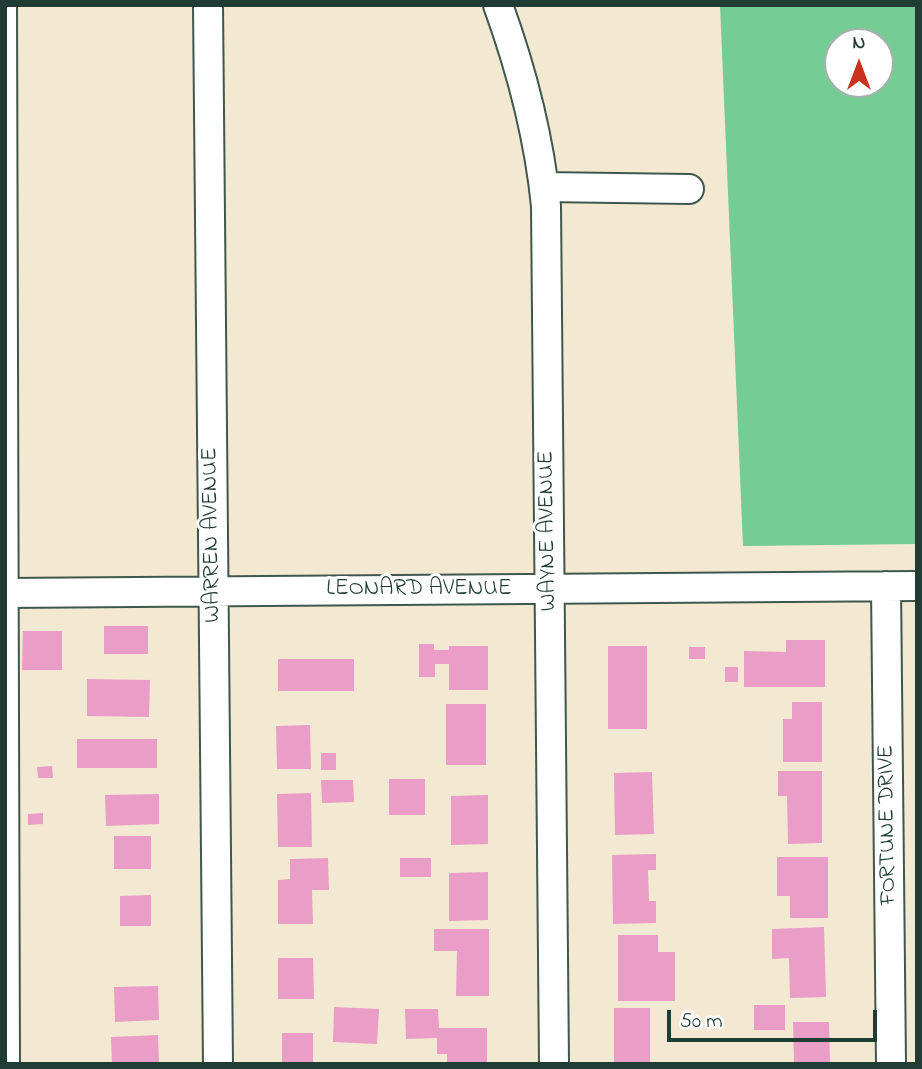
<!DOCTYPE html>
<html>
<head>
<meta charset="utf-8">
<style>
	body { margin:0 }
	#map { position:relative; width:922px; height:1069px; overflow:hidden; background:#f3e8d1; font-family:"Indie Flower",sans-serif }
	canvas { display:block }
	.frame { position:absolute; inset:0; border:7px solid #1f3d34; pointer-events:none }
	.north { position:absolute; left:824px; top:28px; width:70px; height:70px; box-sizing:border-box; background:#fff; border:2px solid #a5b1ae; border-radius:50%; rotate:0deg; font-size:19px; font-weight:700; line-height:28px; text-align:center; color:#1f3d34 }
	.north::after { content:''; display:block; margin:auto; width:24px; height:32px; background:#c8321e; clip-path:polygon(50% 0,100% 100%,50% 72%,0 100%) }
	.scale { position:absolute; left:667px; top:1010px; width:210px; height:32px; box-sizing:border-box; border:4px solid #1f3d34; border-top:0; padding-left:9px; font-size:21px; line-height:24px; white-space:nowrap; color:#1f3d34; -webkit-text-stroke:5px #fff; paint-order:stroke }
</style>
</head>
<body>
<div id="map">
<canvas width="922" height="1069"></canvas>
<div class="frame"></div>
<div class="north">N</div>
<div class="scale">50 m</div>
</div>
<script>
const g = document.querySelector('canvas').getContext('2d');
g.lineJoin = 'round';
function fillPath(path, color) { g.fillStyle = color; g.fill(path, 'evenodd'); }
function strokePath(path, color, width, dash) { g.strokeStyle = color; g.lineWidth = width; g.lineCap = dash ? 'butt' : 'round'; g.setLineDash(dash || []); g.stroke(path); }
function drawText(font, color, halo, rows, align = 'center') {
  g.font = font + ' "Indie Flower",sans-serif'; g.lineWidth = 6; g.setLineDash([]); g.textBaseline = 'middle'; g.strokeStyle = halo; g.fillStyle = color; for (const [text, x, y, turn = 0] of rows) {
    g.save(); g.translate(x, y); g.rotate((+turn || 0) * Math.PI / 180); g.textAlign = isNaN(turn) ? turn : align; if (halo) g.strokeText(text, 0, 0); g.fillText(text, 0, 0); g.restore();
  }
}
fillPath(new Path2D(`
	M 720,5 L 917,5 L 917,544 L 743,546 ZM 838,42 L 880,42 L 880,84 L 838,84 Z`), '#75cd93');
fillPath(new Path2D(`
	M 104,626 L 148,626 L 148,654 L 104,654 Z
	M 23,631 L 62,631 L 62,670 L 22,670 Z
	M 786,640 L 825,640 L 825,687 L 744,687 L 744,651 L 786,652 Z
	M 419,644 L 434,644 L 434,650 L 449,650 L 449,646 L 488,646 L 488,690 L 449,690 L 449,664 L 435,664 L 435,677 L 419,677 Z
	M 608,646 L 647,646 L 647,729 L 608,729 Z
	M 689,647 L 705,647 L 705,659 L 689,659 Z
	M 278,659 L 354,659 L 354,691 L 278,691 Z
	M 725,667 L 738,667 L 738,682 L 725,682 Z
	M 87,679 L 150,680 L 149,717 L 87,716 Z
	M 792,702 L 822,702 L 822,762 L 783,762 L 783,719 L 792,719 Z
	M 446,704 L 486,704 L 486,765 L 446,765 Z
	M 310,725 L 311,769 L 277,769 L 276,726 Z
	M 77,739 L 157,739 L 157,768 L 77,768 Z
	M 321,753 L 336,753 L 336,770 L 321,770 Z
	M 52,766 L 53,778 L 38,778 L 37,767 Z
	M 778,771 L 822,771 L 822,843 L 788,844 L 787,796 L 778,796 Z
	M 652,772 L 654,834 L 615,835 L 614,773 Z
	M 389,779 L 425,779 L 425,815 L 389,815 Z
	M 321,780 L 353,780 L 354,802 L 322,803 Z
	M 311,793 L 312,847 L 278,847 L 277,794 Z
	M 159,794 L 159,824 L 106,826 L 105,795 Z
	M 488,795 L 488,844 L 451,845 L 451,796 Z
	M 43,813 L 43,824 L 28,825 L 28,814 Z
	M 114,836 L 151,836 L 151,869 L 114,869 Z
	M 656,854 L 656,870 L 648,870 L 649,901 L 656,901 L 656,923 L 613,924 L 612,855 Z
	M 777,857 L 828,857 L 828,918 L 790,918 L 790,896 L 777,896 Z
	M 328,858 L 329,890 L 312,890 L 313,924 L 278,924 L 278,880 L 290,879 L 290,859 Z
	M 400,858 L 431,858 L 431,877 L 400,877 Z
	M 488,872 L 488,920 L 449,921 L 449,873 Z
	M 151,895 L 151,926 L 120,926 L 120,896 Z
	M 824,927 L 826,997 L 790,998 L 789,958 L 772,959 L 772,929 Z
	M 434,929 L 489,929 L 489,996 L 456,996 L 457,951 L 434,951 Z
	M 618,935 L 658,935 L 658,952 L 675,952 L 675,1001 L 618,1001 Z
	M 278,958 L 313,958 L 314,999 L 278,999 Z
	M 158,986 L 159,1020 L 115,1022 L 114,987 Z
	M 754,1005 L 785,1005 L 785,1030 L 754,1030 Z
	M 334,1007 L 379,1009 L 377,1044 L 333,1042 Z
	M 614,1008 L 650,1008 L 650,1064 L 614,1064 Z
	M 405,1009 L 438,1009 L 439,1028 L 487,1028 L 487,1064 L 447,1064 L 447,1054 L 437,1054 L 437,1038 L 406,1039 Z
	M 793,1022 L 829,1022 L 830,1064 L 794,1064 Z
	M 282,1033 L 313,1033 L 313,1064 L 282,1064 Z
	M 158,1035 L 159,1064 L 112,1064 L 111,1037 Z`), '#ea9ec7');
const lane = new Path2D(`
	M 9,5 L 12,1064`);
const street = new Path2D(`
	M 208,5 L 218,1064
	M 498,5 C 522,71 539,136 546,206 L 554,1064
	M 544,187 L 689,189
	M 886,586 L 891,1064
	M 5,593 L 917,586`);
strokePath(lane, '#3f574c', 18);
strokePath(street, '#3f574c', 32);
strokePath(lane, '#fff', 14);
strokePath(street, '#fff', 28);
drawText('23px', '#1f3d34', '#fff', [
	["WAYNE AVENUE",549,531,-91],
	["WARREN AVENUE",213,535,-91],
	["LEONARD AVENUE",419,590],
	["FORTUNE DRIVE",889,825,-91]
]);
</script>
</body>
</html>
